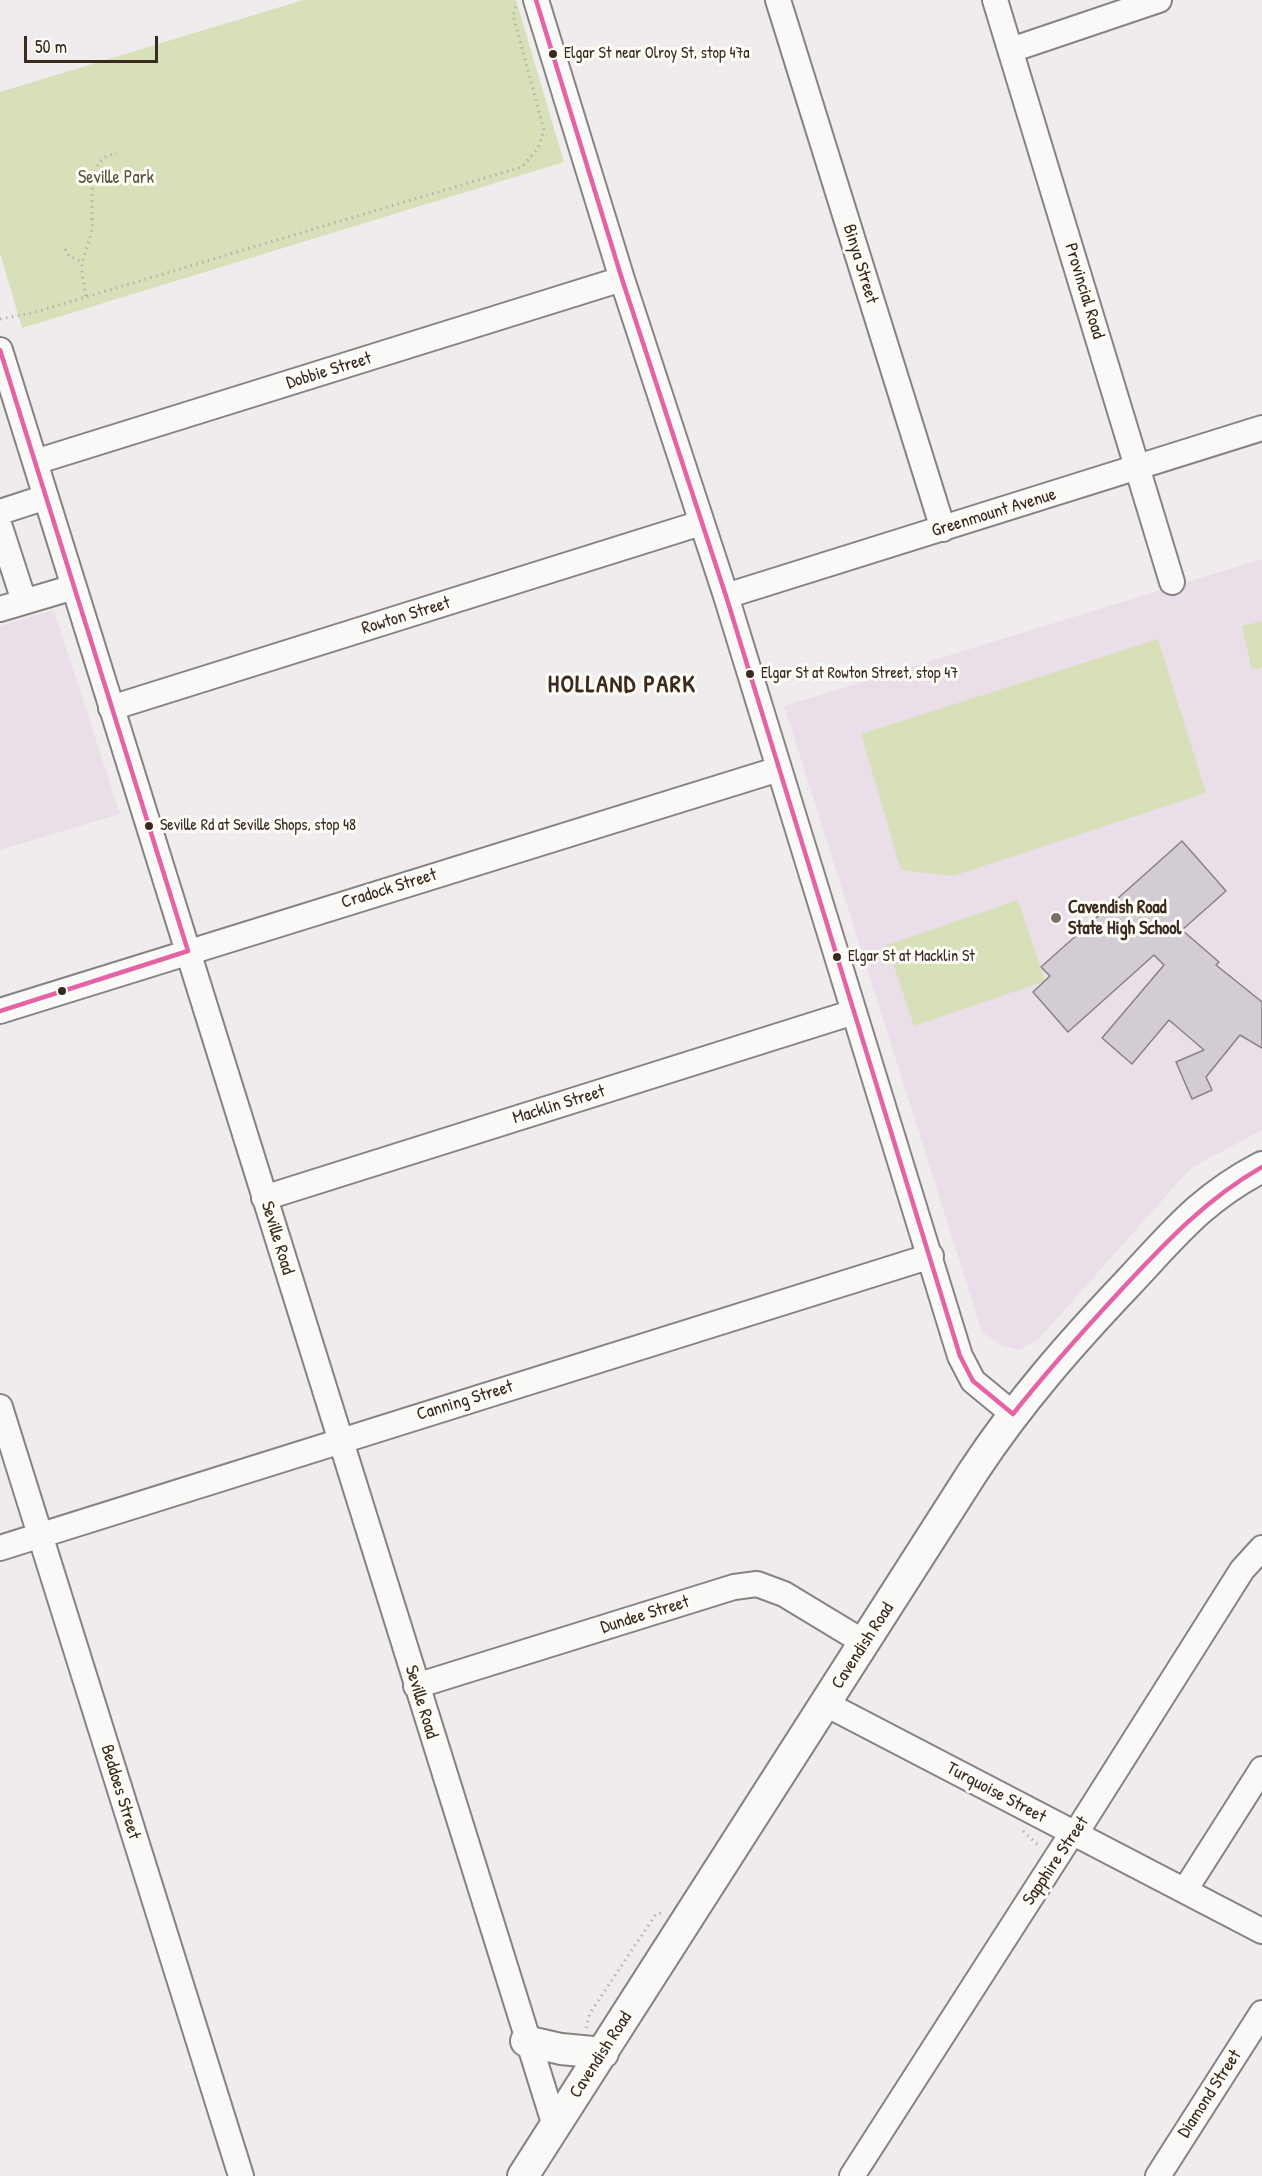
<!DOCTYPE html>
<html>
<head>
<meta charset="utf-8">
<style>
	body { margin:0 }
	#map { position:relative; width:1262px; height:2176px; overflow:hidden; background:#f0ecee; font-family:"Patrick Hand",sans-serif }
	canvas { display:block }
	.scale { position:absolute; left:24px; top:36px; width:134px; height:27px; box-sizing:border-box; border:3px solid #3b2a1e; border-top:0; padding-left:8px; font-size:18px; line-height:21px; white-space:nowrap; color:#3b2a1e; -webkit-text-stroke:4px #fdfcf7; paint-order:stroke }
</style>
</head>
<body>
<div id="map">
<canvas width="1262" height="2176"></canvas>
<div class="scale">50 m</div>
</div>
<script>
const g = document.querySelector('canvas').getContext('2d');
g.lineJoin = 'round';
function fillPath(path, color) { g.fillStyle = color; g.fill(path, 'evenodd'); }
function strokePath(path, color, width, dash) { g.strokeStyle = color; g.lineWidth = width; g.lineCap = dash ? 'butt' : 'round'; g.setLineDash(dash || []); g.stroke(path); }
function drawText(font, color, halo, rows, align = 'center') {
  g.font = font + ' "Patrick Hand",sans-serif'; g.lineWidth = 6; g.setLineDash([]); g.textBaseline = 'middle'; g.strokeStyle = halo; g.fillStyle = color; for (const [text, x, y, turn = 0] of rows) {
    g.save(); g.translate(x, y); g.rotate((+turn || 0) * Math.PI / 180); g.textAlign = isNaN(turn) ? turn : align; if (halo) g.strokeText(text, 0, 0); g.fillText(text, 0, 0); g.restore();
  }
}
fillPath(new Path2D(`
	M 1262,559 L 1262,1130 L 1191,1168 L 1038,1340 L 1019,1350 L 1000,1345 L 982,1332 L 784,706 Z
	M 54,610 L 120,814 L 0,850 L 0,626 Z`), '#eadfe9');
fillPath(new Path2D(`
	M 303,0 L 516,0 L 564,162 L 22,328 L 0,253 L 0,92 Z
	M 1262,621 L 1262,667 L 1252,670 L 1242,626 Z
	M 1158,639 L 1206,793 L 953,876 L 901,870 L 861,734 Z
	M 1018,900 L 1045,981 L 914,1026 L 887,945 Z`), '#d8e0b9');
const building = new Path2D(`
	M 1182,841 L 1226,891 L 1182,930 L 1219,962 L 1216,965 L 1262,1002 L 1262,1048 L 1240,1035 L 1206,1077 L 1212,1090 L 1192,1099 L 1176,1062 L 1204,1050 L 1169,1020 L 1132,1064 L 1102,1038 L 1164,965 L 1154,955 L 1068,1032 L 1033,992 L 1050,976 L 1041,967 Z`);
fillPath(building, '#d4ccd5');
strokePath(building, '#888281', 1.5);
const minor = new Path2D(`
	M 536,0 L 622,279 L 726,596 L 960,1356 L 973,1381 L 1013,1414
	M 778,0 L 943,529
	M 995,0 L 1172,582
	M 1011,50 L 1159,0
	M 0,350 L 555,2126
	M 35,462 L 622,279
	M 0,512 L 46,497
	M 0,527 L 24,601
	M 726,596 L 1262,428
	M 0,609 L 74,587
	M 111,708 L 701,523
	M 0,1011 L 779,769
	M 264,1198 L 854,1012
	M 0,1407 L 241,2176
	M 0,1548 L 931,1256
	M 416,1686 L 734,1587 L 757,1584 L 784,1594 L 865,1643
	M 826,1704 L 1262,1931
	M 1185,1890 L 1262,1769
	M 852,2176 L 1067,1841 L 1081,1825 L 1242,1570 L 1262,1548
	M 1158,2176 L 1262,2013`);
const major = new Path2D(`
	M 526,2041 L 561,2049 L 603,2053
	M 523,2176 L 973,1472 C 1019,1402 1072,1342 1129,1282 C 1174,1234 1202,1198 1262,1167`);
strokePath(minor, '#888281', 28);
strokePath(major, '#888281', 34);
strokePath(new Path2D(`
	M 65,249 L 69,256 L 83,262
	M 86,296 C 84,284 80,270 83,259 C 86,248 91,238 92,227 C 94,207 84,154 117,154
	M 0,319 L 32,313 L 522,167 L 538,148 L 544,130 L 513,15 L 516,6
	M 1023,1831 L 1038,1845
	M 586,2028 L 590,2013 L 656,1914 L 664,1913`), '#b4b2b0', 3, [1.5, 4.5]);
strokePath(minor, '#f9f9f7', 24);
strokePath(major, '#f9f9f7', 30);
strokePath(new Path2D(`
	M 536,0 L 622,279 L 726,596 L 960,1356 L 973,1381 L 1013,1414
	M 0,350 L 188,951
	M 0,1011 L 188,951
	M 1013,1414 C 1047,1371 1084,1330 1121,1290 C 1165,1243 1206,1199 1262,1167`), '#e463a4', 4.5);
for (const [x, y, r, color] of [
	[553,54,5,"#3b2a1e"],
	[750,674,5,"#3b2a1e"],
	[149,826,5,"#3b2a1e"],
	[1056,918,6,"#7a6e67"],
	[837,957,5,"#3b2a1e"],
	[62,991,5,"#3b2a1e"]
]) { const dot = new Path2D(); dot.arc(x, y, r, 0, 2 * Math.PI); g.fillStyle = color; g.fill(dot); strokePath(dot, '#fdfcf7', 2); }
drawText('16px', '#3b2a1e', '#fdfcf7', [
	["Elgar St near Olroy St, stop 47a",564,54],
	["Elgar St at Rowton Street, stop 47",761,674],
	["Seville Rd at Seville Shops, stop 48",160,826],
	["Elgar St at Macklin St",848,957]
], 'left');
drawText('18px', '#5d553a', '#fdfcf7', [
	["Seville Park",116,178]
]);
drawText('18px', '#3b2a1e', '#fdfcf7', [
	["Binya Street",860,264,73],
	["Provincial Road",1084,291,73],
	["Dobbie Street",329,371,-17],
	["Greenmount Avenue",994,513,-17],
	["Rowton Street",406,616,-17],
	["Cradock Street",389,889,-17],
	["Macklin Street",559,1105,-17],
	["Seville Road",277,1238,73],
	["Canning Street",465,1401,-17],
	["Dundee Street",645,1615,-17],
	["Cavendish Road",863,1646,-57],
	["Seville Road",421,1702,73],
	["Beddoes Street",120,1792,73],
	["Turquoise Street",996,1793,28],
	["Sapphire Street",1056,1861,-56],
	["Cavendish Road",601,2055,-57],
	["Diamond Street",1210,2094,-57]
]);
drawText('bold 18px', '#3b2a1e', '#fdfcf7', [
	["Cavendish Road",1068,908],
	["State High School",1068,929]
], 'left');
g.letterSpacing = '1.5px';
drawText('bold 24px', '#3b2a1e', '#fdfcf7', [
	["HOLLAND PARK",622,686]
]);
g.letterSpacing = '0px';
</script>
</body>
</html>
